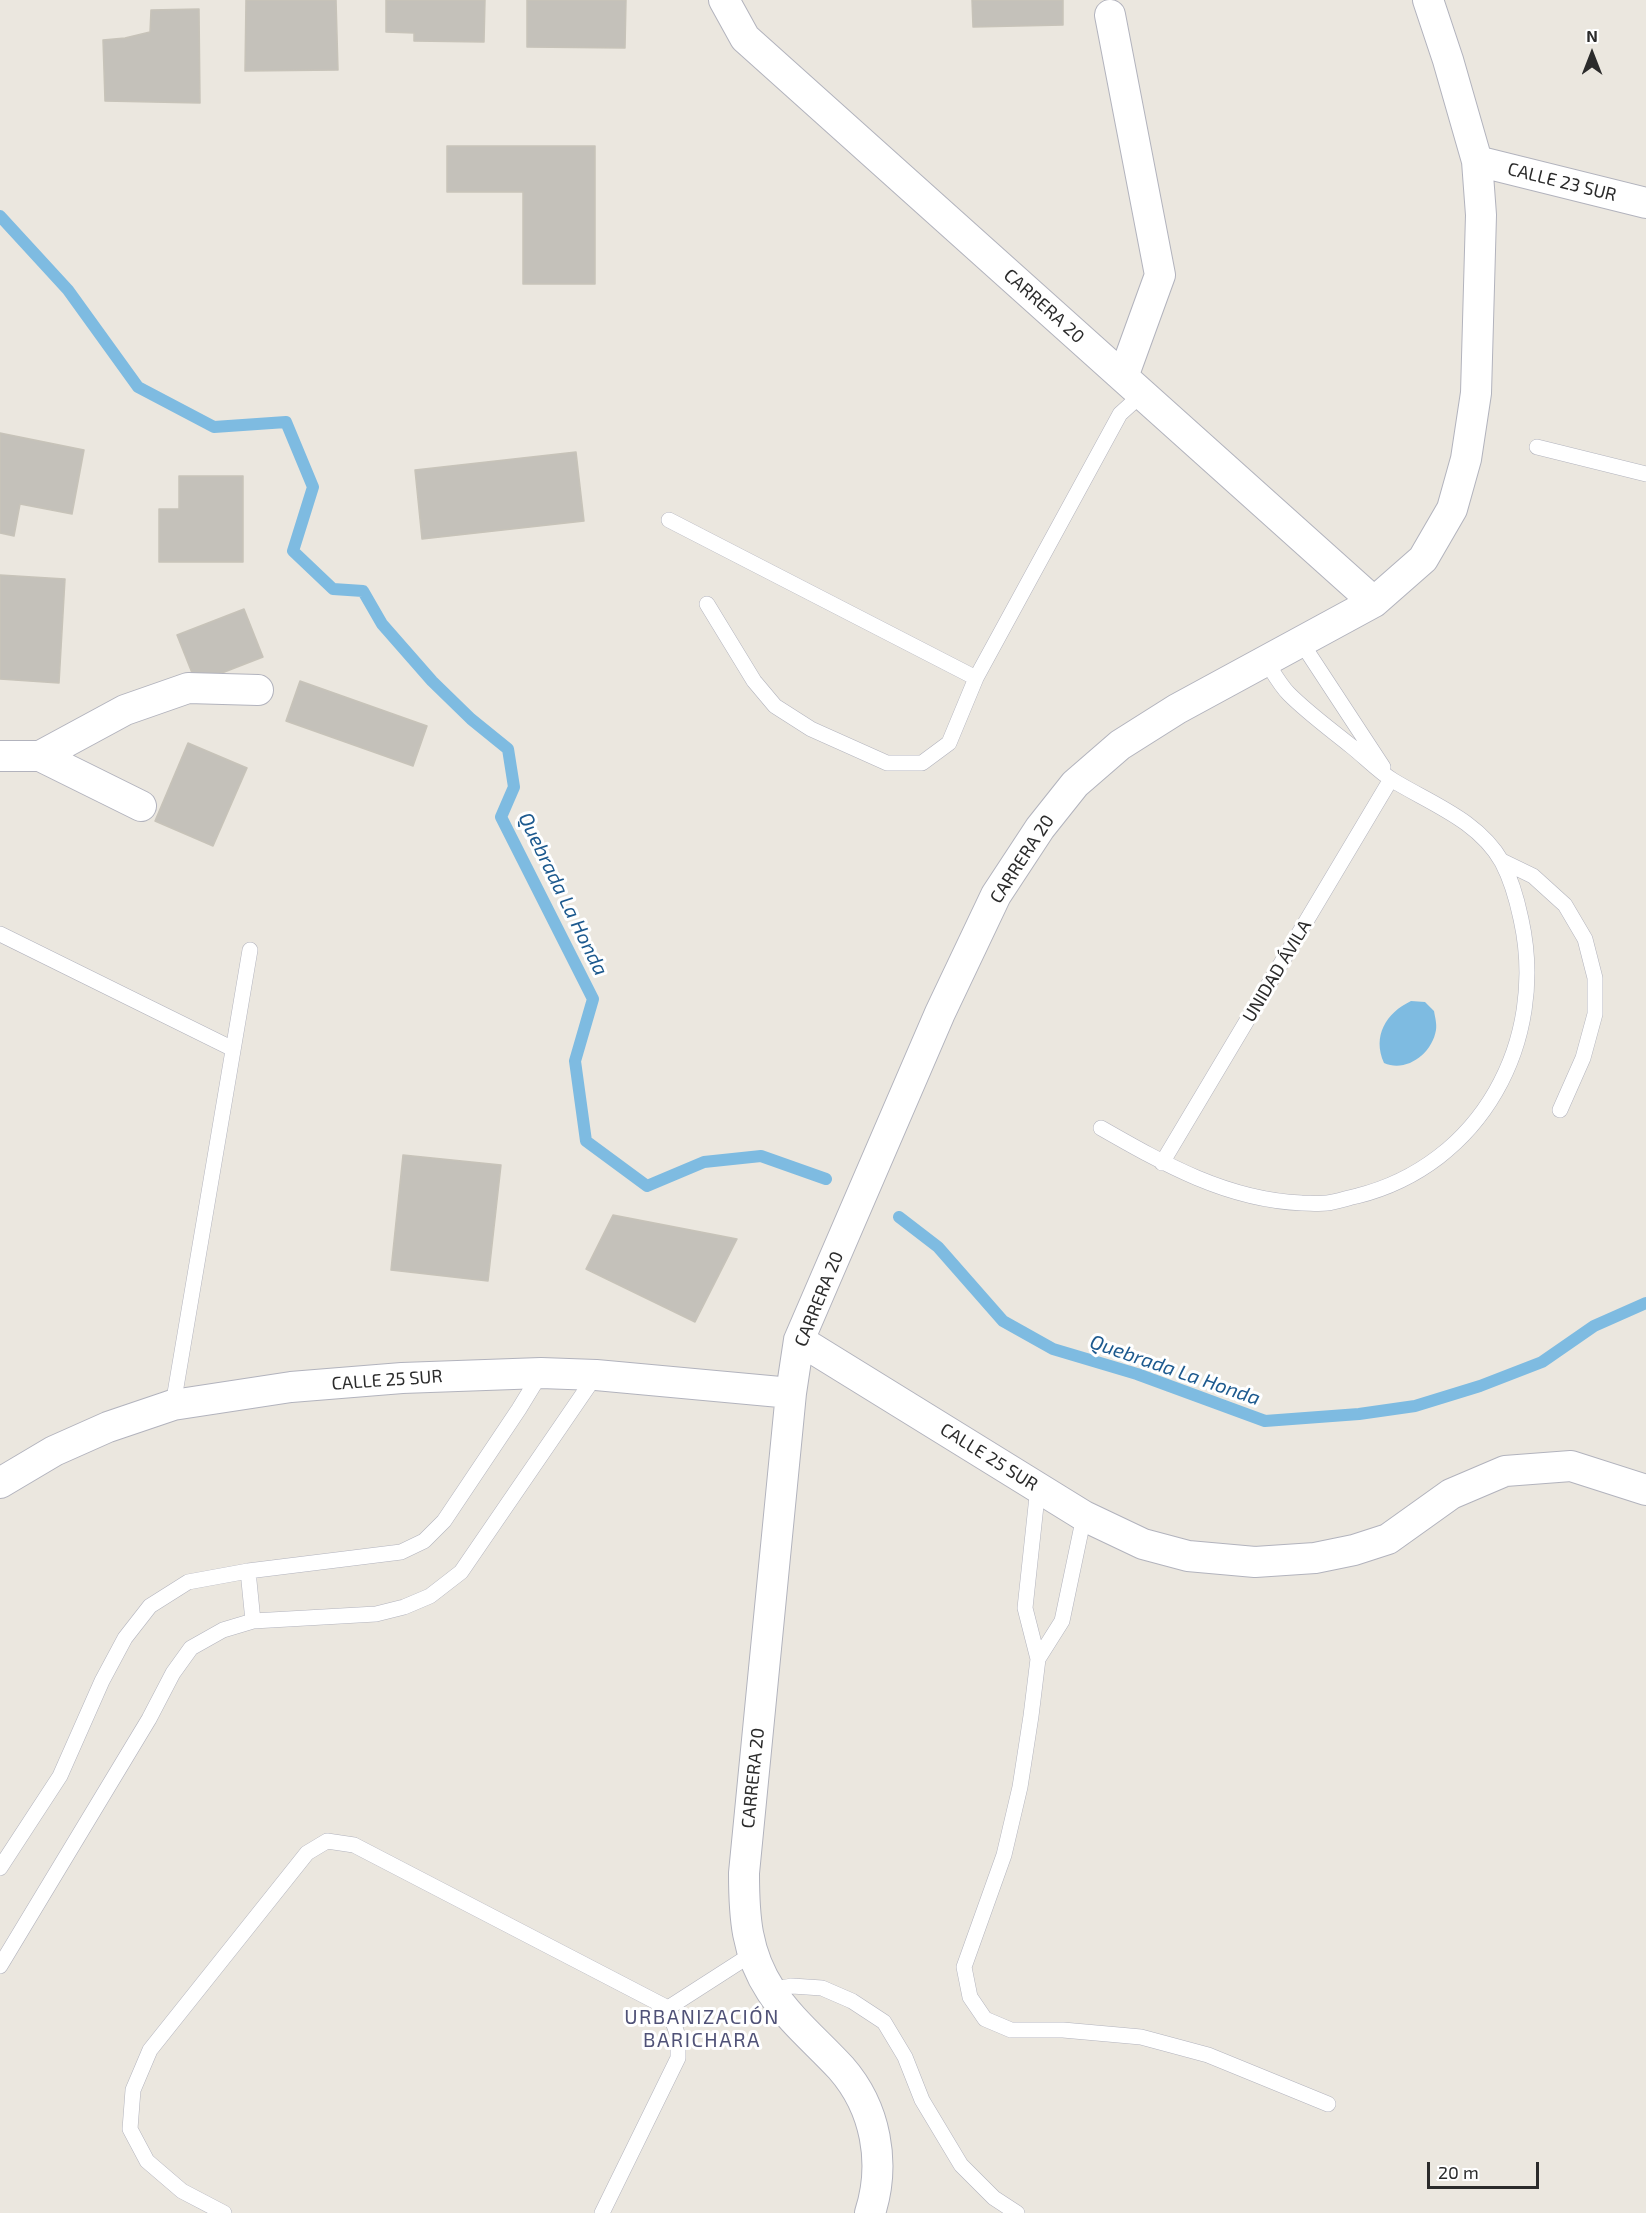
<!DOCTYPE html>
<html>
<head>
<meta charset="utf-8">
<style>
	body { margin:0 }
	#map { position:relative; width:1646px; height:2213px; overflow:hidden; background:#ebe7df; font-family:"Exo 2",sans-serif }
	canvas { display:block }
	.north { position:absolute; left:1562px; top:24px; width:60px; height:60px; -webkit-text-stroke:4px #fff; paint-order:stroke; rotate:0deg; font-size:16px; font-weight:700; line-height:24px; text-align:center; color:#2b2b2b }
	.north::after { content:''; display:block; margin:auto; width:21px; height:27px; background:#2b2b2b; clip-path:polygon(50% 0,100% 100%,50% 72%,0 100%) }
	.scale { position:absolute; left:1427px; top:2162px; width:112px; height:27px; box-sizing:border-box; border:3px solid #2b2b2b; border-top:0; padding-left:8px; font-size:18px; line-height:21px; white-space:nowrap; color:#2b2b2b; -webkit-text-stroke:4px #fff; paint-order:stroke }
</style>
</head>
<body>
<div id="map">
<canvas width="1646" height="2213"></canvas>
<div class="north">N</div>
<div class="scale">20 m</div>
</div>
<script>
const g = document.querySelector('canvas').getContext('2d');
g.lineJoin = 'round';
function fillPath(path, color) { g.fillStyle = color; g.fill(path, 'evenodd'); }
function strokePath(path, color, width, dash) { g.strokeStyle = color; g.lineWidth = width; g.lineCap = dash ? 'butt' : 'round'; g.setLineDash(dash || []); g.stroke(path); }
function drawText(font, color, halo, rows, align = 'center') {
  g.font = font + ' "Exo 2",sans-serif'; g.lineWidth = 6; g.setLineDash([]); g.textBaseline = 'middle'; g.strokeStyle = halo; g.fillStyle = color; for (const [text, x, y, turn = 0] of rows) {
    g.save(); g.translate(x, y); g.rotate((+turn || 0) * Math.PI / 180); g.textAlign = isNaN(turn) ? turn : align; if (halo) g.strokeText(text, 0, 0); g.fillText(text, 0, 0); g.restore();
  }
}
fillPath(new Path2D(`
	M 1411,1001 L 1425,1002 L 1434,1011 C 1435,1017 1437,1024 1436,1030 C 1432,1054 1406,1073 1384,1063 C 1372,1036 1386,1013 1411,1001 Z`), '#7ebbe1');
strokePath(new Path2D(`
	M 0,216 L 68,290 L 138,387 L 214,427 L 286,422 L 313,487 L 293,551 L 333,589 L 363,591 L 382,624 L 432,681 L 471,719 L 508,749 L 514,787 L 501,817 L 593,999 L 575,1061 L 586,1141 L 647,1186 L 704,1162 L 761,1156 L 826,1179
	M 899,1217 L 938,1247 L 1003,1321 L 1053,1349 L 1137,1374 L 1265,1421 L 1359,1414 L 1415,1406 L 1480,1386 L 1542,1362 L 1594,1326 L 1646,1303`), '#7ebbe1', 12);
const building = new Path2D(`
	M 246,0 L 336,0 L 338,70 L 245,71 Z
	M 386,0 L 485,0 L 484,42 L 414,41 L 414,33 L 386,32 Z
	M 527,0 L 626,0 L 625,48 L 527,47 Z
	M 972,0 L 1063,0 L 1063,25 L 973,27 Z
	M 199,9 L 200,103 L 105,101 L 103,40 L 125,38 L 150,32 L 151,10 Z
	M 447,146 L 595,146 L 595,284 L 523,284 L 523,192 L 447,192 Z
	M 0,433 L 84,450 L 72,514 L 20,504 L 14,536 L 0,533 Z
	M 576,452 L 584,521 L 422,539 L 415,470 Z
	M 179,476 L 243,476 L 243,562 L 159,562 L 159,509 L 179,509 Z
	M 0,575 L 65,579 L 59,683 L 0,679 Z
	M 244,609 L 263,657 L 196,683 L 177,635 Z
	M 300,681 L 427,726 L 413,766 L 286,721 Z
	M 188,743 L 247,768 L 213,846 L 155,821 Z
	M 403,1155 L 501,1165 L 488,1281 L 391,1270 Z
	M 613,1215 L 737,1239 L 695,1322 L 586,1269 Z`);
fillPath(building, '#c4c1ba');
strokePath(building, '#c7c3b9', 1.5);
const service = new Path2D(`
	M 1537,447 L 1646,474
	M 669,520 L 976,678
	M 707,604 L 754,681 L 775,706 L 811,729 L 887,763 L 922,763 L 949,743 L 976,678 L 1120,414 L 1142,394
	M 1301,642 L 1383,767
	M 1502,861 L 1533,876 L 1565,905 L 1585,939 L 1595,978 L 1595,1014 L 1583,1058 L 1560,1110
	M 0,934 L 233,1049
	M 1101,1128 C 1164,1164 1227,1200 1302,1203 C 1310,1203 1319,1204 1327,1203 C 1337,1202 1347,1198 1357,1196 C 1481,1165 1548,1041 1521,919 C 1517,900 1511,879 1502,862 C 1479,821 1432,804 1394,781 C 1379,772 1365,757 1351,746 C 1330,729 1308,713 1289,694 C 1280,685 1273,672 1266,661
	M 1162,1163 L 1391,779
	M 173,1405 L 250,950
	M 1038,1487 L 1025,1608 L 1038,1659 L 1031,1716 L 1020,1787 L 1004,1855 L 964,1967 L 970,1997 L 985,2019 L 1011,2030 L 1063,2030 L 1141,2037 L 1208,2055 L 1328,2104
	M 248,1571 L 253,1621
	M 1038,1659 L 1062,1621 L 1084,1516
	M 0,1868 L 60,1776 L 102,1681 L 125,1638 L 150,1606 L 188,1582 L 248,1571 L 401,1552 L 424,1541 L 444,1521 L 519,1409 L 541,1373
	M 0,1966 L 149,1719 L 173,1673 L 191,1648 L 223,1630 L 253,1621 L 376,1614 L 404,1607 L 430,1596 L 461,1572 L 596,1375
	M 770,1990 L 792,1986 L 822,1988 L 852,2001 L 884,2022 L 905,2057 L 922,2100 L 961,2165 L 994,2198 L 1017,2213
	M 668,2008 L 752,1954
	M 224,2213 L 182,2191 L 147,2161 L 130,2129 L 133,2090 L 150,2050 L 307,1853 L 327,1841 L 354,1845 L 668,2008 L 678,2036 L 678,2058 L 602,2213`);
const minor = new Path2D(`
	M 724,0 L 745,38 L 1374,602
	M 1110,15 L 1160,275 L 1123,377
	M 1477,161 L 1646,203
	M 0,756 L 40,756 L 125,710 L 188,688 L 258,690
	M 40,756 L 141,806
	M 799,1340 L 1084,1516 L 1143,1544 L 1188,1556 L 1255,1562 L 1315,1558 L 1354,1550 L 1388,1539 L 1451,1494 L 1505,1471 L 1571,1466 L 1646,1490
	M 0,1483 L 54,1451 L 108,1427 L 173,1405 L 291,1387 L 402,1378 L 541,1373 L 596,1375 L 791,1393
	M 870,2213 C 886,2163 876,2108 841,2068 C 817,2042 790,2020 771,1991 C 746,1953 744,1916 744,1873 L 791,1393 L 799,1340 L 940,1013 L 996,895 L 1040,828 L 1075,784 L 1120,745 L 1177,709 L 1374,602 L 1423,559 L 1452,509 L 1466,459 L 1476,393 L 1481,215 L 1477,161 L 1448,60 L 1428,0`);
strokePath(service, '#b2b3bd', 16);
strokePath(minor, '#b2b3bd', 32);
strokePath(service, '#fff', 15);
strokePath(minor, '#fff', 30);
drawText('18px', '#2b2b2b', '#fff', [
	["CALLE 23 SUR",1562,182,14],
	["CARRERA 20",1044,306,42],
	["CARRERA 20",1022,859,-57],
	["UNIDAD ÁVILA",1277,971,-59],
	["CARRERA 20",819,1299,-68],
	["CALLE 25 SUR",387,1380,-4],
	["CALLE 25 SUR",989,1457,32],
	["CARRERA 20",753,1778,-84]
]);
drawText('italic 20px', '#1c598e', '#fff', [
	["Quebrada La Honda",563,894,64],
	["Quebrada La Honda",1175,1370,19]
]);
g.letterSpacing = '1.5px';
drawText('20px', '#505277', '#fff', [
	["URBANIZACIÓN",702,2017],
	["BARICHARA",702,2040]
]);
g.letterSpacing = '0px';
</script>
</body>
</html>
